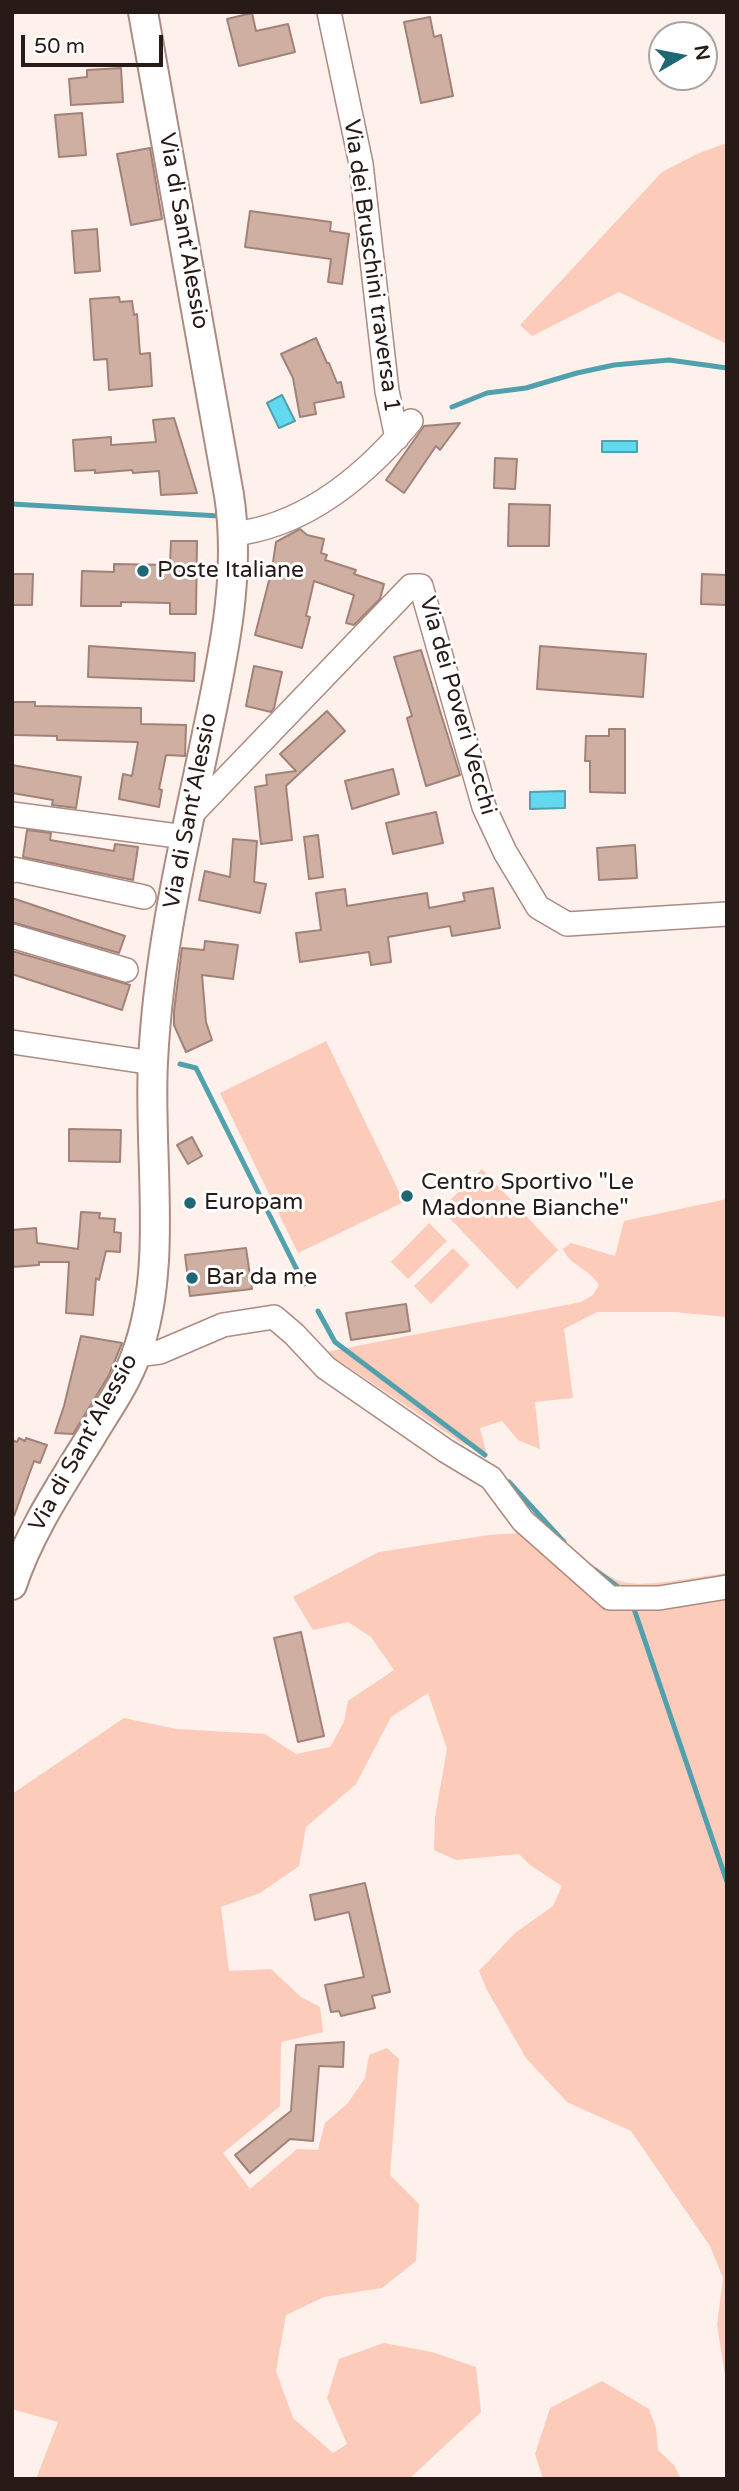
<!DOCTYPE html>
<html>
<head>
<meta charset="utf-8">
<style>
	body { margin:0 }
	#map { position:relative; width:739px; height:2491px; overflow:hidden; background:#fef0eb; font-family:"Varela Round",sans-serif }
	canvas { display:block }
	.frame { position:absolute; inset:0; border:14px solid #281b17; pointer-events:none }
	.north { position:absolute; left:648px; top:21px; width:70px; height:70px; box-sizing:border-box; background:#fff; border:2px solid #a9a4a2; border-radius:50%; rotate:80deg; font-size:19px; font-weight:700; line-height:28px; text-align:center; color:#281b17 }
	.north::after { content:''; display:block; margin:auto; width:24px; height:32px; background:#1e6774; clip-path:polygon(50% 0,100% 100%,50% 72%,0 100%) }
	.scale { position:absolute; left:21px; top:35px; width:142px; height:32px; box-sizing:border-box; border:4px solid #281b17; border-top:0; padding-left:9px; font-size:21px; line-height:24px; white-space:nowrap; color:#281b17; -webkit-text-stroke:5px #fff; paint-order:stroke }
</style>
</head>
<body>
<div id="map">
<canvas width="739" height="2491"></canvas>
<div class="frame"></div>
<div class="north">N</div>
<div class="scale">50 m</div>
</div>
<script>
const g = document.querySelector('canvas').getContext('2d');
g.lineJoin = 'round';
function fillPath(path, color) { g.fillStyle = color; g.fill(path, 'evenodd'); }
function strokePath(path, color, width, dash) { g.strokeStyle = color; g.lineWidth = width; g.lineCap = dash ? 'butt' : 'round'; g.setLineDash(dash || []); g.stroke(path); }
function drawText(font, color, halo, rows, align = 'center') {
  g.font = font + ' "Varela Round",sans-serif'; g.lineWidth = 6; g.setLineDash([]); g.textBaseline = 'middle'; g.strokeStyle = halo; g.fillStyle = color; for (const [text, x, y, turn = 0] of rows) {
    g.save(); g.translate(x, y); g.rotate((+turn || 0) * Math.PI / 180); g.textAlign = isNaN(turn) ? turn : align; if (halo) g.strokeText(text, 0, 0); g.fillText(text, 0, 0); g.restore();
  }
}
fillPath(new Path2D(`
	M 727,143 L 727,344 L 619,292 L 532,336 L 520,325 L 662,172 L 699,153 Z
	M 326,1041 L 404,1202 L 298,1253 L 220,1093 Z
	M 482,1169 L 558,1250 L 517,1289 L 441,1209 Z
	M 727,1199 L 727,1317 L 674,1312 L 597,1312 L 564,1329 L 573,1398 L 535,1402 L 540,1449 L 518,1440 L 502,1421 L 480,1428 L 486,1452 L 463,1444 L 326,1352 L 581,1302 L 593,1295 L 599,1285 C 588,1267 571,1267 563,1249 L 571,1243 L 615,1256 L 624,1221 Z
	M 429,1223 L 447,1241 L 408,1279 L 391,1262 Z
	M 453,1248 L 470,1265 L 431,1304 L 414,1286 Z
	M 552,1531 C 569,1545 603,1577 623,1582 C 649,1588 699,1576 727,1573 L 727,2376 L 725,2375 L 717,2325 L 723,2278 L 710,2246 L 631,2131 L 567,2102 L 526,2058 L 487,1990 L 479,1971 L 515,1933 L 553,1906 L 562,1886 L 530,1865 L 519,1854 L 456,1860 L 434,1850 L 435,1817 L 447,1749 L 428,1693 L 391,1717 L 356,1784 L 306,1827 L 299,1866 L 260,1893 L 221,1907 L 229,1971 L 271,1969 L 301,1997 L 320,2007 L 323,2032 L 281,2042 L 280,2106 L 223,2153 L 250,2189 L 297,2149 L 318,2150 L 325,2123 L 348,2103 L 365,2078 L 369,2055 L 387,2048 L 399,2059 L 390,2175 L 419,2204 L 416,2261 L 382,2288 L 324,2297 L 286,2315 L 276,2371 L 293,2418 L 333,2453 L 347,2444 L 327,2398 L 339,2359 L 384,2343 L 432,2352 L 476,2367 L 481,2412 L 409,2479 L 36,2479 L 58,2422 L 12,2409 L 12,1794 L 124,1718 L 176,1729 L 265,1734 L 296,1754 L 330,1747 L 344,1722 L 348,1701 L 394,1670 L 371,1637 L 348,1622 L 313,1630 L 293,1597 L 379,1552 L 489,1535 Z
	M 602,2381 L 649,2409 L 656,2428 L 658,2450 L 674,2465 L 681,2479 L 543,2479 L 535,2454 L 550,2408 Z`), '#fccbba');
const water = new Path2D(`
	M 282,395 L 295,421 L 279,428 L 267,403 Z
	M 602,441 L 637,441 L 637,452 L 602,452 Z
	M 565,791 L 565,808 L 530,809 L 530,792 Z`);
fillPath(water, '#62d9ef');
strokePath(water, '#51a0ae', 2);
strokePath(new Path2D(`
	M 452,407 L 487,393 L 526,388 L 577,373 L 614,365 L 669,360 L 727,368
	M 12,504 L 219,516
	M 180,1064 L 196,1068 L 304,1284
	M 318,1311 L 335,1342 L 485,1455
	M 509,1482 L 564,1542
	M 595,1570 L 621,1589
	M 632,1603 L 727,1882`), '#51a0ae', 5);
const building = new Path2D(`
	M 252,13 L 256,31 L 288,24 L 295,52 L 239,66 L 227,19 Z
	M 430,17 L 434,37 L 441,35 L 453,96 L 421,103 L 404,22 Z
	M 121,68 L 123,102 L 71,105 L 69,79 L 87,77 L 87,70 Z
	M 82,113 L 86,155 L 59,157 L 55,115 Z
	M 150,148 L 162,219 L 131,225 L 117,154 Z
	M 250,211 L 331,222 L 330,231 L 349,234 L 342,284 L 328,282 L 331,259 L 245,247 Z
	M 97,229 L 100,271 L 75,273 L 72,231 Z
	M 119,297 L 120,302 L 132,301 L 134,315 L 137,314 L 140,354 L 150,353 L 152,386 L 109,390 L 107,359 L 94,360 L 90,299 Z
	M 316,338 L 327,363 L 329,363 L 337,383 L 341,382 L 344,397 L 314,403 L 316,414 L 300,417 L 293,378 L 281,354 Z
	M 174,418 L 197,493 L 161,495 L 159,471 L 133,473 L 132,470 L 95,473 L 95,470 L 75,471 L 73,440 L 111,437 L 111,445 L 156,442 L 153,420 Z
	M 460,423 L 440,450 L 436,446 L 404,493 L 386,480 L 424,426 Z
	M 495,458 L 517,459 L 515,489 L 494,488 Z
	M 509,504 L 550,505 L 549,546 L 508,546 Z
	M 300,529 L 307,535 L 324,539 L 321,553 L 327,555 L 325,560 L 356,570 L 354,574 L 384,584 L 380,599 L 354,625 L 346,623 L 354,595 L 314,581 L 306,616 L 310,617 L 302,648 L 255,635 L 272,569 L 276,542 Z
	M 171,541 L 197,541 L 196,614 L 170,614 L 170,603 L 121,602 L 121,606 L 81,606 L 82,571 L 114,572 L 114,564 L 170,565 Z
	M 12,574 L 33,574 L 32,605 L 12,605 Z
	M 702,574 L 727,575 L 727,605 L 701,604 Z
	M 89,646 L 195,653 L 194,681 L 88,677 Z
	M 540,646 L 646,654 L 643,697 L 537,689 Z
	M 421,650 L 460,775 L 426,786 L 407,718 L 412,716 L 394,657 Z
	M 254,666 L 282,672 L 274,708 L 271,712 L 246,706 Z
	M 12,702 L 35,702 L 35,706 L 141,708 L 141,724 L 186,725 L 185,756 L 166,755 L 159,789 L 162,790 L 159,807 L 119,799 L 123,774 L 132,776 L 138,742 L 57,740 L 57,736 L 12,735 Z
	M 327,711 L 345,731 L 286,786 L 292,840 L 261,844 L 255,787 L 267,785 L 266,775 L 296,771 L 280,754 Z
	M 609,729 L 625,729 L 625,793 L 590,792 L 590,761 L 585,761 L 586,736 L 609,736 Z
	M 12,765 L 81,777 L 76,808 L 52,805 L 53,800 L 12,793 Z
	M 393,769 L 399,794 L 352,809 L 345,781 Z
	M 436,812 L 443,843 L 393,854 L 386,823 Z
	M 27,830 L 51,833 L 50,840 L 114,851 L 115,844 L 138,847 L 133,880 L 23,857 Z
	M 318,835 L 323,877 L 309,879 L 304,837 Z
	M 233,839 L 257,841 L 254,882 L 266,884 L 260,913 L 199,900 L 205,871 L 230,877 Z
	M 635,845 L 637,878 L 599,880 L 597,848 Z
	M 493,888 L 500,928 L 452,936 L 450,926 L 388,937 L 391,962 L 371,965 L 369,952 L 300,962 L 296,933 L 321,930 L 316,893 L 345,889 L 347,906 L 427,893 L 429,908 L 465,901 L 463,893 Z
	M 12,898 L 125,936 L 119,953 L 12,922 Z
	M 205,941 L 238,945 L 233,979 L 202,975 L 206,1022 L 212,1040 L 186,1052 L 174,1025 L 174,1011 L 182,948 L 204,950 Z
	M 12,951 L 130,985 L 122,1010 L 12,974 Z
	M 69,1129 L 121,1130 L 120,1162 L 69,1161 Z
	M 192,1137 L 202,1156 L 188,1164 L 177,1145 Z
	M 81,1212 L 100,1213 L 99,1218 L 115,1219 L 114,1232 L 121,1233 L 120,1252 L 106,1251 L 99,1280 L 96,1278 L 93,1315 L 66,1313 L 69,1262 L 39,1262 L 39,1265 L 12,1267 L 12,1230 L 36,1228 L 37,1243 L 78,1249 Z
	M 246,1248 L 252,1289 L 190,1296 L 185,1255 Z
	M 406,1304 L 410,1331 L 351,1340 L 346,1313 Z
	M 81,1336 L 122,1343 L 109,1375 L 73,1434 L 55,1433 L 64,1406 Z
	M 19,1438 L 25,1441 L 26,1438 L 47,1445 L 40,1463 L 34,1461 L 14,1516 L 12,1516 L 12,1440 L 17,1442 Z
	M 301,1632 L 324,1736 L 298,1742 L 274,1638 Z
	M 365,1883 L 390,1992 L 372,1996 L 375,2008 L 341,2016 L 339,2011 L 331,2012 L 325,1985 L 364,1977 L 349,1912 L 315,1920 L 310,1895 Z
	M 344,2042 L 343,2067 L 319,2066 L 313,2141 L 290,2139 L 250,2173 L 235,2155 L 291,2111 L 296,2045 Z`);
fillPath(building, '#d0afa3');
strokePath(building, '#a28278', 2);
const minor = new Path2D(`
	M 329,12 L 361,164 L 387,391 L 397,438
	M 233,534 C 306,526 365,476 411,421
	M 12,814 L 185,837
	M 190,816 L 411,586 L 421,586 L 484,807 L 505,852 L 538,907 L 567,924 L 727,914
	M 12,871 L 13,869 L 144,897
	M 12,936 L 126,970
	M 12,1042 L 153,1063
	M 136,1355 L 160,1352 L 223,1325 L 274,1317 L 294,1334 L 326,1368 L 446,1451 L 491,1478 L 523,1521 L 610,1598 L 659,1598 L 727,1587`);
const tertiary = new Path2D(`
	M 12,1585 C 31,1527 67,1477 98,1425 C 112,1403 127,1380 136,1355 C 169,1268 148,1154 153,1062 C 158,955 182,852 204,748 C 221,665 242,580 229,495 L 143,12`);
strokePath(minor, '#ac8b81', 26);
strokePath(tertiary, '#ac8b81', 32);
strokePath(minor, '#fff', 23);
strokePath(tertiary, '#fff', 28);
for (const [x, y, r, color] of [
	[143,571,7,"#1e6774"],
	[407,1196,7,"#1e6774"],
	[190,1203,7,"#1e6774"],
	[192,1278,7,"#1e6774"]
]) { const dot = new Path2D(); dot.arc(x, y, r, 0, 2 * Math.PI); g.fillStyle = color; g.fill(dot); strokePath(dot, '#fff', 2.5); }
drawText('23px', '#281b17', '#fff', [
	["Via di Sant'Alessio",183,231,80],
	["Via dei Bruschini traversa 1",371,266,82],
	["Via dei Poveri Vecchi",457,706,74],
	["Via di Sant'Alessio",191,811,-79],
	["Via di Sant'Alessio",84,1443,-61]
]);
drawText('23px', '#281b17', '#fff', [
	["Poste Italiane",157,571],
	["Centro Sportivo \"Le",421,1183],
	["Madonne Bianche\"",421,1209],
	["Europam",204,1203],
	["Bar da me",206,1278]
], 'left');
</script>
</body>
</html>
